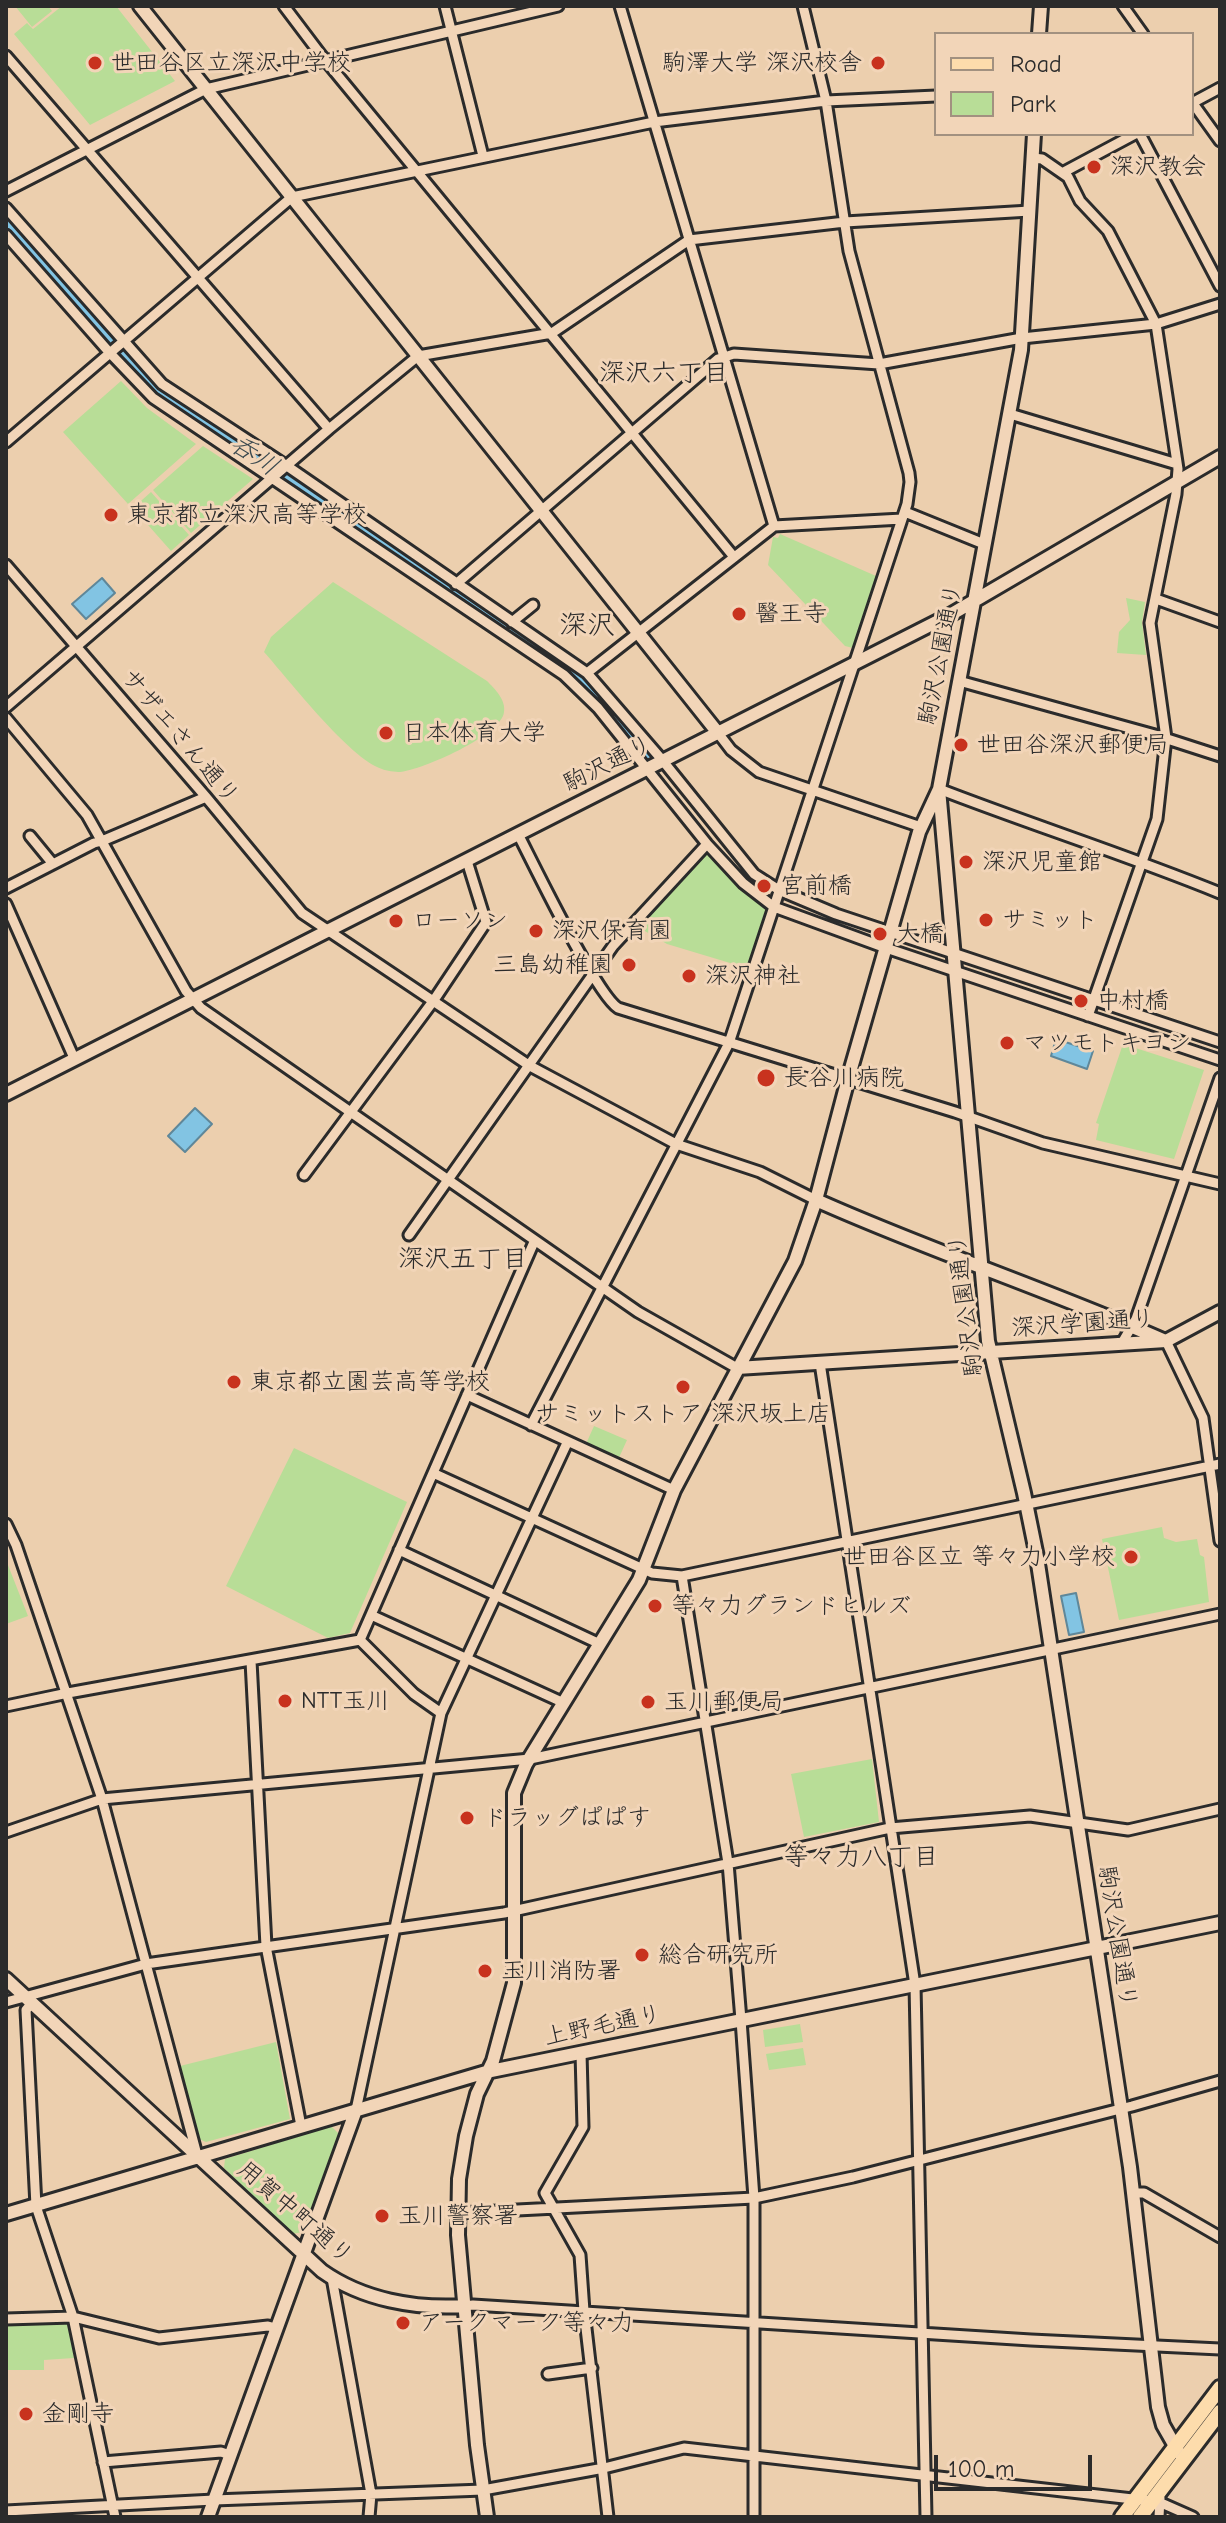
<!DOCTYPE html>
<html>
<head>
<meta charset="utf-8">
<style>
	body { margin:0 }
	#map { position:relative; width:1226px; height:2523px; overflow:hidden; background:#eccfae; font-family:"Comic Neue",sans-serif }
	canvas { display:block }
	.frame { position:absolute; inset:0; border:8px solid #2b2b2b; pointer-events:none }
	.legend { position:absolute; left:934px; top:32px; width:260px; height:104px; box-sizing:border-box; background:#f2d5b8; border:2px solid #a29180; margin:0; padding:10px 14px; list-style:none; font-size:24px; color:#2b2b2b }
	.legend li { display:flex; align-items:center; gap:16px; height:40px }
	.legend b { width:40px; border:2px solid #a29180 }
	.scale { position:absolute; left:934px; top:2455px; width:158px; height:36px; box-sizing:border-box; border:4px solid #2b2b2b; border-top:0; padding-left:10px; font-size:24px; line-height:28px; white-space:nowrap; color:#2b2b2b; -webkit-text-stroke:6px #f2d5b8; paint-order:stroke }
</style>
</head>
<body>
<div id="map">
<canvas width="1226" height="2523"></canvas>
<div class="frame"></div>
<ul class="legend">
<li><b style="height:10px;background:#fddcac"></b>Road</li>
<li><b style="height:22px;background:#b8dd97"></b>Park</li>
</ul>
<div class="scale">100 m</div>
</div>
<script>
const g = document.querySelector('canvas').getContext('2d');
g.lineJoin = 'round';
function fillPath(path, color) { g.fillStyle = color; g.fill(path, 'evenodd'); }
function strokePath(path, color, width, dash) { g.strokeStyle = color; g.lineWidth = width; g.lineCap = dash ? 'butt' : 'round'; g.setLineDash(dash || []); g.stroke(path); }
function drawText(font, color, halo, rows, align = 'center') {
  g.font = font + ' "Comic Neue","Klee One",sans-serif'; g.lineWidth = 6; g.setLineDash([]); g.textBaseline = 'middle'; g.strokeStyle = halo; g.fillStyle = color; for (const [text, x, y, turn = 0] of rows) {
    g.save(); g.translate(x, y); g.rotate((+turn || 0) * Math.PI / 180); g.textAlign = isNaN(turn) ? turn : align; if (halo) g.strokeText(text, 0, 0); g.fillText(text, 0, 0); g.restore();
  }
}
fillPath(new Path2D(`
	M 15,6 L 48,6 L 52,11 L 32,27 Z
	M 62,6 L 116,6 L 175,81 L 90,125 L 14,34 L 27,23 L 33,29 Z
	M 6,214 L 162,391 L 529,637 L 599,691 L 643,742 L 636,747 L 587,692 L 154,395 L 116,355 L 6,228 Z
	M 121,381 L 147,408 L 196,444 L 128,504 L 63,432 Z
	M 203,446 L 253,479 L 191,533 L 153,490 Z
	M 151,492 L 189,535 L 171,551 L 133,508 Z
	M 780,534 L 876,576 L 853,648 L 845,646 L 768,565 L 773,537 L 778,538 Z
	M 333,582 L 487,681 C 495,689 506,700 504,712 C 502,735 422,770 400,772 C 396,772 386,771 382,769 C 350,759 289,680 264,652 L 271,637 Z
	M 1126,598 L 1145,602 L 1142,622 L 1146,655 L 1117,653 L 1119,632 L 1130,620 Z
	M 705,852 L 709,852 L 733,879 L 764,905 L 767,910 L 750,969 L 667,944 L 638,927 Z
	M 1123,1044 L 1204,1070 L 1174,1159 L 1096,1140 L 1099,1124 L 1096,1123 Z
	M 594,1426 L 627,1440 L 617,1462 L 585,1446 Z
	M 294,1448 L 407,1502 L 350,1633 L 328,1638 L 226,1586 Z
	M 1162,1527 L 1164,1538 L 1176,1542 L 1197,1539 L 1200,1555 L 1204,1557 L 1209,1602 L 1119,1620 L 1102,1539 Z
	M 6,1560 L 28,1616 L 6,1624 Z
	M 872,1759 L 879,1822 L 804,1837 L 791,1774 Z
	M 800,2024 L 803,2042 L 765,2047 L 763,2030 Z
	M 276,2042 L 290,2119 L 206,2142 L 199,2139 L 180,2066 Z
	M 803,2048 L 806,2065 L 769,2070 L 766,2054 Z
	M 331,2126 L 339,2134 L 303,2232 L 292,2234 L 224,2168 L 225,2159 Z
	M 63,2320 L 68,2323 L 74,2358 L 44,2360 L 44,2370 L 6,2370 L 6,2324 Z`), '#b8dd97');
const water = new Path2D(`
	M 102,578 L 115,593 L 86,619 L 72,604 Z
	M 1056,1039 L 1093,1051 L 1087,1069 L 1051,1056 Z
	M 195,1108 L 212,1124 L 185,1152 L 168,1136 Z
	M 1076,1593 L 1084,1632 L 1069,1635 L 1061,1596 Z`);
fillPath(water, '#82c4e3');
strokePath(water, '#5f8799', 2);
strokePath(new Path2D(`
	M 6,219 L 159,392 L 519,634 L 572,673 L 608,706 L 643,750`), '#82c4e3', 20);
const street = new Path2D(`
	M 284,6 L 321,55 L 734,557
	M 445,6 L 483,156
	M 620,6 L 774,526
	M 1123,6 L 1143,34
	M 6,56 L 329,429
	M 1192,102 L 1220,141
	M 1192,103 L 1220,88
	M 1140,134 L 1220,286
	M 1033,158 L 1042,159 L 1068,177 L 1080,201 L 1108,231 L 1156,324 L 1178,469 L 1176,494 L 1150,623 L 1166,738 L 1157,819 L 1088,1016
	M 1062,173 L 1135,134
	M 6,191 L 206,89 L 558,6
	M 6,208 L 162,384 L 287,466 L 587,673 L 663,761 L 754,874 L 779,890 L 836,914 L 1220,1042
	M 6,235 L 109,352 L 153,398 L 564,675 L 598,708 L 707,844 L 743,883 L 774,907 L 886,948 L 1220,1060
	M 1010,414 L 1177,464
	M 6,442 L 292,197 L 654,122 L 826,101 L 936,96
	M 905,512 L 984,544
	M 6,565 L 206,797 L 302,913 L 530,1066 L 676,1144 L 760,1172 L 816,1200
	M 456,584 L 718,359 L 734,354 L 879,364 L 1022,338 L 1156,324 L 1220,304
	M 1156,599 L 1220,622
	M 512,622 L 533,605
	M 587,673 L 774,526 L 902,519
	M 959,681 L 1155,735 L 1220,756
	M 6,707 L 329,429 L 418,356 L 552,333 L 689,240 L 845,222 L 1030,211
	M 6,718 L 87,815 L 186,991 L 201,1008 L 638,1312 L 737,1368
	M 718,733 L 731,750 L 759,772 L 921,827
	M 939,789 C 1032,825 1127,855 1220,893
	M 518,834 C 534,865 596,994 618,1008 L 955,1112 L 1043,1143 L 1220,1184
	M 30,836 L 53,864
	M 6,888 L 94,843 L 102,841 L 206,797
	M 6,904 L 74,1058
	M 304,1175 L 434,1000 L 486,922 L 467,861
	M 409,1235 L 613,946 L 707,844
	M 1166,1341 L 1203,1418 L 1220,1541
	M 1122,1343 L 1136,1319 L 1220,1078
	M 820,1363 L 915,1985 L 926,2517
	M 467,1395 L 674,1490
	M 531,1425 L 729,1043 L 907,504 L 910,482 L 909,473 L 849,251 L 826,101 L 803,6
	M 433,1473 L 652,1573 L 682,1576 L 1220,1464
	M 6,1524 L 16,1545 L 102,1799 L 197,2155
	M 399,1550 L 600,1644
	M 682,1576 L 728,1863 L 741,2020 L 754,2198 L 754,2517
	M 371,1615 L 564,1703
	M 360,1640 L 534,1242
	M 360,1640 L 414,1694 L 441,1713
	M 251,1661 L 266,1946 L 301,2126
	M 6,1706 L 68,1693 L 360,1640
	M 6,1832 L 102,1799 L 530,1759 L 1220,1614
	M 6,2002 L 146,1964 L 504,1913 L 890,1828 L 1030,1816 L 1128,1830 L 1220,1809
	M 32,2003 L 26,2010 L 36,2206 L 73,2317 L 115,2517
	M 581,2053 L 583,2127 L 545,2193 L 580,2255 L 584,2311 L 608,2517
	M 356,2110 L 441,1713 L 567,1443
	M 1133,2193 L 1144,2193 L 1220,2237
	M 458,2213 L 754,2198 L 853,2177 L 1132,2106 L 1220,2081
	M 332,2278 L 371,2494 L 369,2517
	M 464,2306 L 473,2305 L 1031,2340 L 1220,2349
	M 6,2319 L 73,2317 L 159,2338 L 268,2326 L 276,2328
	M 548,2374 L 592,2368
	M 103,2462 L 221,2452 L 230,2455
	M 6,2511 L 214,2500 L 483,2490 L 604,2468 L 684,2448 L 1159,2502 L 1193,2517
	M 1159,2517 L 1160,2498`);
const secondary = new Path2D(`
	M 140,6 L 718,733
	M 1039,34 L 1041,6
	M 1034,134 L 1021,350 L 939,789 L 988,1341 L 1024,1493 L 1037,1557 L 1130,2167 L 1158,2407 L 1163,2425 L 1179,2453
	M 6,1094 L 950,615 L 1220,457
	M 816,1200 C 930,1251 1049,1290 1163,1340
	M 737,1368 L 1166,1341 L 1220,1312
	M 6,1979 L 322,2271 C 363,2300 415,2309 464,2306
	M 6,2214 L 486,2072 L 1220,1923
	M 208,2517 L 356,2110
	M 487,2517 L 477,2445 L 458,2235 L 459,2179 L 466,2136 L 477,2094 L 493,2061 L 514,1983 L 514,1793 L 526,1764 L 639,1580 L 674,1490 L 795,1261 L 816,1200 L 848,1079 L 919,832 L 939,789`);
const primary = new Path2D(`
	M 1122,2517 L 1220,2388
	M 1140,2517 L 1220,2412`);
strokePath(street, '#2b2b2b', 15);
strokePath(secondary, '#2b2b2b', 18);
strokePath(primary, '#2b2b2b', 20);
strokePath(street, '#f2d5b8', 9);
strokePath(secondary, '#f2d5b8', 12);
strokePath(primary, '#fddcac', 14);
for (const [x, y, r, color] of [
	[95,63,8,"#c8321e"],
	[878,63,8,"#c8321e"],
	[1094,167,8,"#c8321e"],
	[111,515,8,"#c8321e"],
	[739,614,8,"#c8321e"],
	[386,733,8,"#c8321e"],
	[961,745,8,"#c8321e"],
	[966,862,8,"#c8321e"],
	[764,886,8,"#c8321e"],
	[986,920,8,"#c8321e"],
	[396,921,8,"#c8321e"],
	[536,931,8,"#c8321e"],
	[880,934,8,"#c8321e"],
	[629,965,8,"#c8321e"],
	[689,976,8,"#c8321e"],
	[1081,1001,8,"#c8321e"],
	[1007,1043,8,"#c8321e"],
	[766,1078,10,"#c8321e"],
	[234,1382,8,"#c8321e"],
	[683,1387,8,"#c8321e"],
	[1131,1557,8,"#c8321e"],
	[655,1606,8,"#c8321e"],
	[285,1701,8,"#c8321e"],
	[648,1702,8,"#c8321e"],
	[467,1818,8,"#c8321e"],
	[642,1955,8,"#c8321e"],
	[485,1971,8,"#c8321e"],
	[382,2216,8,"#c8321e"],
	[403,2323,8,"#c8321e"],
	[26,2414,8,"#c8321e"]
]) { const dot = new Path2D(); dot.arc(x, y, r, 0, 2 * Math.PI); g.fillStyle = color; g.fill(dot); strokePath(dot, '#f2d5b8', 3); }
drawText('24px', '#2b2b2b', '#f2d5b8', [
	["世田谷区立深沢中学校",111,63],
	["駒澤大学 深沢校舎",862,63,"right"],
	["深沢教会",1110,167],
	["東京都立深沢高等学校",127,515],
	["醫王寺",755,614],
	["日本体育大学",402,733],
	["世田谷深沢郵便局",977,745],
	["深沢児童館",982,862],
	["宮前橋",780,886],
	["サミット",1002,920],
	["ローソン",412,921],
	["深沢保育園",552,931],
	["大橋",896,934],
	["三島幼稚園",613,965,"right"],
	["深沢神社",705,976],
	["中村橋",1097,1001],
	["マツモトキヨシ",1023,1043],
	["長谷川病院",784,1078],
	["東京都立園芸高等学校",250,1382],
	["サミットストア 深沢坂上店",683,1414,"center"],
	["世田谷区立 等々力小学校",1115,1557,"right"],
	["等々力グランドヒルズ",671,1606],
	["NTT玉川",301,1701],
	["玉川郵便局",664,1702],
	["ドラッグぱぱす",483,1818],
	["総合研究所",658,1955],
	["玉川消防署",501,1971],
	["玉川警察署",398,2216],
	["アークマーク等々力",419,2323],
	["金剛寺",42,2414]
], 'left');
drawText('24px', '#2b2b2b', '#f2d5b8', [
	["駒沢公園通り",941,654,-79],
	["サザエさん通り",180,737,50],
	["駒沢通り",608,764,-27],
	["駒沢公園通り",966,1305,-97],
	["深沢学園通り",1083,1324,-4],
	["駒沢公園通り",1117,1937,81],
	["上野毛通り",603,2026,-12],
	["用賀中町通り",295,2213,41]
]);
drawText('26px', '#2b2b2b', '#f2d5b8', [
	["深沢六丁目",664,374],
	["深沢五丁目",463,1260],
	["等々力八丁目",861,1858]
]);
drawText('italic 26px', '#3c4a50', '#f2d5b8', [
	["呑川",254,456,34]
]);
drawText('28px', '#2b2b2b', '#f2d5b8', [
	["深沢",587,626]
]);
</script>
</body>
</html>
